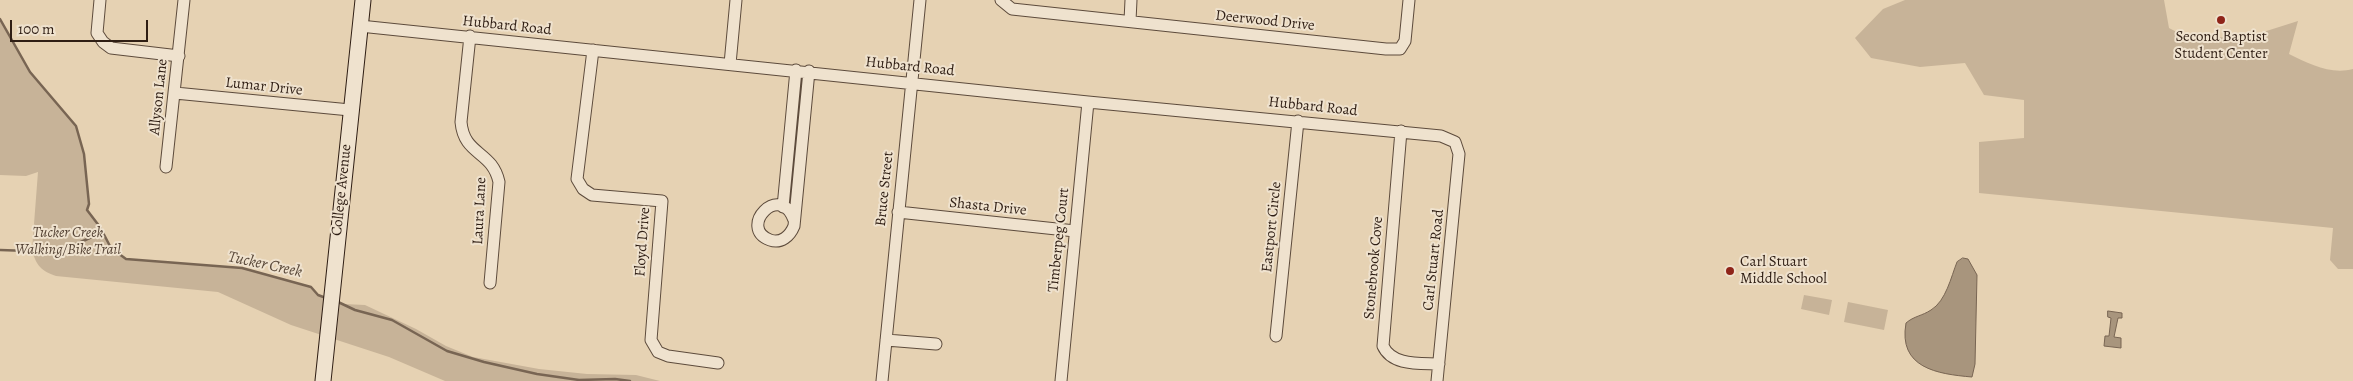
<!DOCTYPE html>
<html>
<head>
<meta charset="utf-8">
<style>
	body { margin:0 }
	#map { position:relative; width:2353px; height:381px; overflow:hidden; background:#e6d2b3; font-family:Alegreya,serif }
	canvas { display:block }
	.scale { position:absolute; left:10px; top:20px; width:138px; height:22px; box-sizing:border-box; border:2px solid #2f1e14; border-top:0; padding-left:6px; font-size:15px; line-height:18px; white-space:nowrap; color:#2f1e14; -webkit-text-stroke:4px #efe2ce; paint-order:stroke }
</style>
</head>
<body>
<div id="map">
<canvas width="2353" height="381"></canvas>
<div class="scale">100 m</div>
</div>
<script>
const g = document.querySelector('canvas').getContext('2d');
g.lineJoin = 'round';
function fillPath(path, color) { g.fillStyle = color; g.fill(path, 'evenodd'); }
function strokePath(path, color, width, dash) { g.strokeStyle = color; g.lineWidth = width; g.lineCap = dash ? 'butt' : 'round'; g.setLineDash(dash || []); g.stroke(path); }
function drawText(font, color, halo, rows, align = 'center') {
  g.font = font + ' Alegreya,serif'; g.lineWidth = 4; g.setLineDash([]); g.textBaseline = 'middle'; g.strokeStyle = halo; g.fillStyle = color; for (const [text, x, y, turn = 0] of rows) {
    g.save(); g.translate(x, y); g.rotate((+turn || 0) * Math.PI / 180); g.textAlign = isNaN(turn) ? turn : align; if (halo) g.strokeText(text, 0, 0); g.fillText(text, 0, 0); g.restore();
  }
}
fillPath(new Path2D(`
	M 1905,0 L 2164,0 L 2169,28 L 2192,40 L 2257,34 L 2298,21 L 2289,54 C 2309,64 2331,75 2353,69 L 2353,269 L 2338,269 L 2330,260 L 2333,228 L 1979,193 L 1979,142 L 2024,138 L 2024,100 L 1984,95 L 1965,63 L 1920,67 L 1871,58 L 1855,38 L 1883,9 Z
	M 0,19 L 30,72 L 76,126 L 84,154 L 89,204 L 88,210 L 100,227 L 111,248 L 126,259 L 242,268 L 274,276 L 311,287 L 318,295 L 344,304 L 365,305 L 416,329 L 446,346 L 473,357 L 539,369 L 587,374 L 636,375 L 660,381 L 445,381 L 389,357 L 291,325 L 218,292 L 56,276 C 41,271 36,265 32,250 L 38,172 L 26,176 L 0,175 Z
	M 1804,295 L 1832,300 L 1829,315 L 1801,309 Z
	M 1848,302 L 1888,310 L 1884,330 L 1844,322 Z`), '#c7b398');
const water = new Path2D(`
	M 1963,258 L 1968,259 L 1977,275 L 1975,364 L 1972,377 C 1937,374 1898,368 1906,323 C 1914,316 1922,316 1931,310 C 1946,301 1951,277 1957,262 Z
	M 2108,311 L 2122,313 L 2122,318 L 2118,318 L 2114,337 L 2121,338 L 2121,348 L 2104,346 L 2105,336 L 2109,336 L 2111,318 L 2108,317 Z`);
fillPath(water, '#a8957d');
strokePath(water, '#786553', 1);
strokePath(new Path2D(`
	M 0,19 L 30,72 L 76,126 L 84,154 L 89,204 L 87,210 L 100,227 L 111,248 L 126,259 L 242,268 L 311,287 L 318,295 L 326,298
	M 72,246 L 103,232
	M 0,250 L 58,252
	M 336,301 L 355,310 L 392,320 L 447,351 L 484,362 L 537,374 L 579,380 L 615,379 L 630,381`), '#786553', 2.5);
const street = new Path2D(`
	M 100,0 L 97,33 L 103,42 L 111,48 L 179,56
	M 1001,0 L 1012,9 L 1386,49 L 1400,49 L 1405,41 L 1409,0
	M 1130,21 L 1131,0
	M 360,26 L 1088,102 L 1441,136 L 1455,142 L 1459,154 L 1437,381
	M 470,36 L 461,122 C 464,156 492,150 499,182 L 490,283
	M 593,50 L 577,179 L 583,189 L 592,195 L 662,201 L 651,340 L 658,352 L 668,356 L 718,363
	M 730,64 L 736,0
	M 175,93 L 350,110
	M 1401,131 L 1383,346 C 1392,366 1420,363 1439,364
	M 166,167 L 184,0
	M 783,207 L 796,70
	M 898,212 L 1075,231
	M 794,220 C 780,181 737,228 770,240 C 781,244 790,236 794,226 L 809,71
	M 1276,336 L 1298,121
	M 886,340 L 936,344
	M 882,381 L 920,0
	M 1061,381 L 1088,102`);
const secondary = new Path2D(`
	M 323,381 L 363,0`);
strokePath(street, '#5d4b3c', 13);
strokePath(secondary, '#2f1e14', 17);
strokePath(street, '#efe2ce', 11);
strokePath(secondary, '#efe2ce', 15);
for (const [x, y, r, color] of [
	[2221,20,5,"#8f2418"],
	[1730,271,5,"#8f2418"]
]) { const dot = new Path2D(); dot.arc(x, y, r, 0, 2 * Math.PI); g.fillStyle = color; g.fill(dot); strokePath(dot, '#efe2ce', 2); }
drawText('15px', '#2f1e14', '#efe2ce', [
	["Deerwood Drive",1265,21,6],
	["Hubbard Road",507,26,6],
	["Hubbard Road",910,67,6],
	["Lumar Drive",264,87,6],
	["Allyson Lane",159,97,-84],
	["Hubbard Road",1313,107,6],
	["Bruce Street",885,189,-84],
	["College Avenue",342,190,-84],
	["Shasta Drive",988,207,6],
	["Laura Lane",480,211,-87],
	["Eastport Circle",1272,227,-84],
	["Timberpeg Court",1059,240,-84],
	["Floyd Drive",643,242,-86],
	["Carl Stuart Road",1434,260,-84],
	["Stonebrook Cove",1374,268,-85]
]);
drawText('15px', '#2f1e14', '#efe2ce', [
	["Second Baptist",2221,37],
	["Student Center",2221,54],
	["Carl Stuart",1740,262,"left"],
	["Middle School",1740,279,"left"]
]);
drawText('italic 15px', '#554335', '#efe2ce', [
	["Tucker Creek",68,233],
	["Walking/Bike Trail",68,250]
]);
drawText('italic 16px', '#594839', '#efe2ce', [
	["Tucker Creek",265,265,12]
]);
</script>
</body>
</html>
